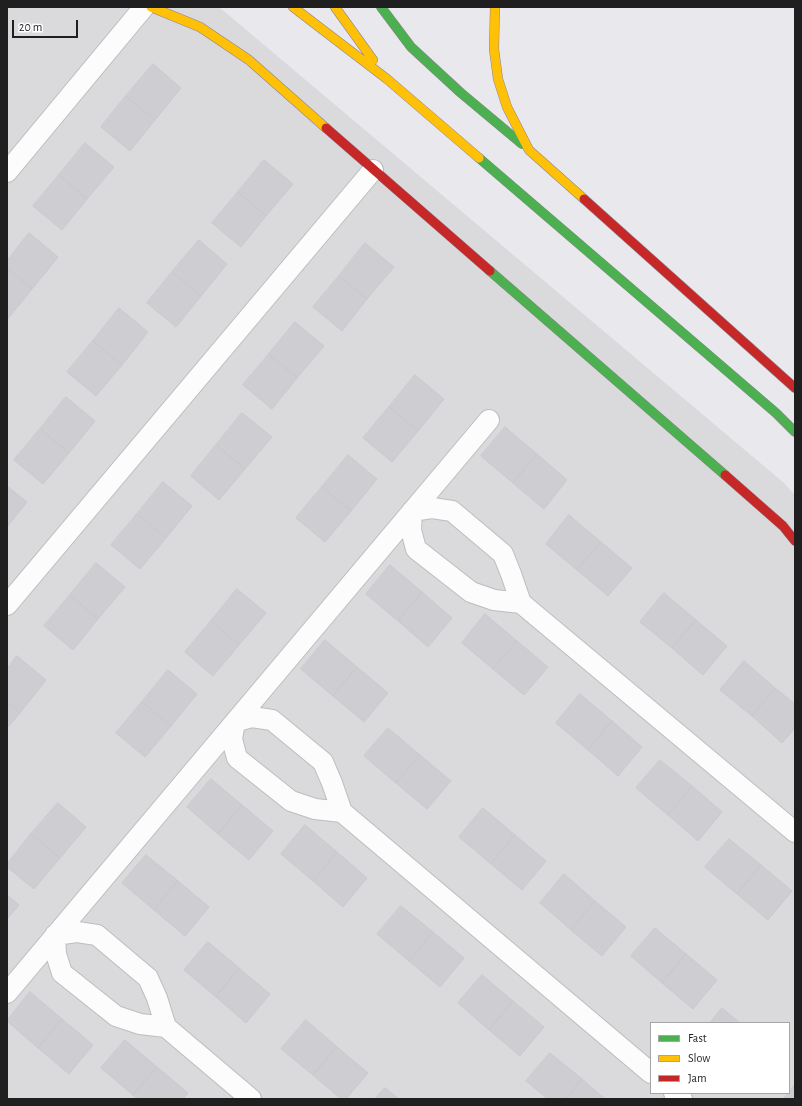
<!DOCTYPE html>
<html>
<head>
<meta charset="utf-8">
<style>
	body { margin:0 }
	#map { position:relative; width:802px; height:1106px; overflow:hidden; background:#e9e8ec; font-family:"Alegreya Sans",sans-serif }
	canvas { display:block }
	.frame { position:absolute; inset:0; border:8px solid #1f1f1f; pointer-events:none }
	.legend { position:absolute; left:650px; top:1022px; width:140px; height:72px; box-sizing:border-box; background:#fff; border:1px solid #a5a5a5; margin:0; padding:5px 7px; list-style:none; font-size:12px; color:#1f1f1f }
	.legend li { display:flex; align-items:center; gap:8px; height:20px }
	.legend b { width:20px; border:1px solid #a5a5a5 }
	.scale { position:absolute; left:12px; top:20px; width:66px; height:18px; box-sizing:border-box; border:2px solid #1f1f1f; border-top:0; padding-left:5px; font-size:12px; line-height:14px; white-space:nowrap; color:#1f1f1f; -webkit-text-stroke:3px #fff; paint-order:stroke }
</style>
</head>
<body>
<div id="map">
<canvas width="802" height="1106"></canvas>
<div class="frame"></div>
<ul class="legend">
<li><b style="height:5px;background:#4caf50"></b>Fast</li>
<li><b style="height:5px;background:#ffc107"></b>Slow</li>
<li><b style="height:5px;background:#c62828"></b>Jam</li>
</ul>
<div class="scale">20 m</div>
</div>
<script>
const g = document.querySelector('canvas').getContext('2d');
g.lineJoin = 'round';
function fillPath(path, color) { g.fillStyle = color; g.fill(path, 'evenodd'); }
function strokePath(path, color, width, dash) { g.strokeStyle = color; g.lineWidth = width; g.lineCap = dash ? 'butt' : 'round'; g.setLineDash(dash || []); g.stroke(path); }
fillPath(new Path2D(`
	M 7,7 L 219,7 L 784,483 L 795,495 L 795,1099 L 7,1099 ZM 651,1023 L 789,1023 L 789,1093 L 651,1093 Z`), '#dad9db');
const building = new Path2D(`
	M 153,64 L 181,88 L 155,120 L 126,96 Z
	M 126,96 L 155,120 L 130,151 L 101,127 Z
	M 85,143 L 114,167 L 87,199 L 59,175 Z
	M 264,160 L 293,184 L 266,216 L 238,192 Z
	M 59,175 L 87,199 L 62,230 L 33,206 Z
	M 238,192 L 266,216 L 241,247 L 212,223 Z
	M 29,233 L 58,257 L 32,289 L 7,268 L 7,261 Z
	M 199,240 L 227,264 L 201,296 L 172,272 Z
	M 365,243 L 394,267 L 367,299 L 339,276 Z
	M 7,268 L 32,289 L 7,320 Z
	M 172,272 L 201,296 L 176,327 L 147,303 Z
	M 339,276 L 367,299 L 342,331 L 313,307 Z
	M 119,308 L 148,332 L 122,365 L 93,341 Z
	M 295,322 L 324,346 L 297,378 L 269,354 Z
	M 93,341 L 122,365 L 96,396 L 67,372 Z
	M 269,354 L 297,378 L 272,409 L 243,385 Z
	M 415,375 L 444,399 L 418,431 L 389,407 Z
	M 66,397 L 95,421 L 69,453 L 40,429 Z
	M 389,407 L 418,431 L 392,462 L 363,438 Z
	M 242,413 L 272,437 L 245,469 L 216,445 Z
	M 505,427 L 537,454 L 513,483 L 481,456 Z
	M 40,429 L 69,453 L 43,484 L 14,460 Z
	M 216,445 L 245,469 L 219,500 L 191,476 Z
	M 537,454 L 567,480 L 544,509 L 513,483 Z
	M 348,455 L 377,479 L 351,511 L 322,487 Z
	M 163,482 L 192,506 L 166,538 L 137,514 Z
	M 7,486 L 27,502 L 7,527 Z
	M 322,487 L 351,511 L 325,542 L 296,518 Z
	M 137,514 L 166,538 L 140,569 L 111,545 Z
	M 569,515 L 601,542 L 577,570 L 546,544 Z
	M 601,542 L 632,568 L 608,596 L 577,570 Z
	M 96,563 L 125,587 L 98,619 L 70,595 Z
	M 390,565 L 422,592 L 398,621 L 366,594 Z
	M 237,589 L 266,613 L 239,645 L 211,621 Z
	M 422,592 L 452,618 L 428,647 L 398,621 Z
	M 664,593 L 696,620 L 672,648 L 640,622 Z
	M 70,595 L 98,619 L 73,650 L 44,626 Z
	M 485,614 L 517,641 L 493,669 L 462,643 Z
	M 696,620 L 727,646 L 703,675 L 672,648 Z
	M 211,621 L 239,645 L 213,676 L 185,652 Z
	M 325,640 L 357,667 L 333,696 L 301,669 Z
	M 517,641 L 548,667 L 524,695 L 493,669 Z
	M 17,656 L 46,680 L 20,713 L 7,702 L 7,669 Z
	M 744,661 L 775,688 L 752,716 L 720,690 Z
	M 357,667 L 388,693 L 364,722 L 333,696 Z
	M 168,670 L 197,694 L 171,726 L 142,702 Z
	M 775,688 L 795,704 L 795,728 L 782,743 L 752,716 Z
	M 580,694 L 612,721 L 588,750 L 556,723 Z
	M 7,702 L 20,713 L 7,728 Z
	M 142,702 L 171,726 L 145,757 L 116,733 Z
	M 612,721 L 642,747 L 618,776 L 588,750 Z
	M 388,728 L 420,755 L 396,783 L 364,756 Z
	M 420,755 L 451,781 L 427,809 L 396,783 Z
	M 660,760 L 692,786 L 668,815 L 636,788 Z
	M 211,779 L 242,805 L 218,834 L 187,807 Z
	M 692,786 L 722,812 L 698,841 L 668,815 Z
	M 58,803 L 86,827 L 60,858 L 31,834 Z
	M 242,805 L 273,831 L 249,860 L 218,834 Z
	M 483,808 L 515,835 L 491,864 L 459,837 Z
	M 305,825 L 337,852 L 313,881 L 281,854 Z
	M 31,834 L 60,858 L 34,889 L 7,867 L 7,864 Z
	M 515,835 L 546,861 L 522,890 L 491,864 Z
	M 729,839 L 761,865 L 737,894 L 705,867 Z
	M 337,852 L 367,878 L 343,907 L 313,881 Z
	M 146,855 L 178,881 L 154,910 L 122,883 Z
	M 761,865 L 792,891 L 768,920 L 737,894 Z
	M 564,874 L 595,901 L 571,930 L 540,903 Z
	M 178,881 L 209,907 L 185,936 L 154,910 Z
	M 7,895 L 19,905 L 7,919 Z
	M 595,901 L 626,927 L 602,956 L 571,930 Z
	M 401,906 L 433,932 L 409,961 L 377,934 Z
	M 655,928 L 686,954 L 662,983 L 631,956 Z
	M 433,932 L 464,958 L 440,987 L 409,961 Z
	M 208,942 L 239,968 L 216,997 L 184,970 Z
	M 686,954 L 717,980 L 693,1009 L 662,983 Z
	M 239,968 L 270,994 L 246,1023 L 216,997 Z
	M 482,975 L 513,1001 L 489,1030 L 458,1003 Z
	M 30,992 L 62,1019 L 38,1048 L 7,1021 Z
	M 513,1001 L 544,1027 L 520,1056 L 489,1030 Z
	M 722,1008 L 740,1023 L 710,1023 Z
	M 62,1019 L 93,1045 L 69,1074 L 38,1048 Z
	M 306,1020 L 337,1047 L 313,1075 L 281,1049 Z
	M 125,1040 L 157,1067 L 133,1095 L 101,1068 Z
	M 337,1047 L 368,1073 L 346,1099 L 341,1099 L 313,1075 Z
	M 550,1053 L 582,1079 L 566,1099 L 548,1099 L 526,1081 Z
	M 157,1067 L 188,1093 L 183,1099 L 138,1099 L 133,1095 Z
	M 582,1079 L 605,1099 L 566,1099 Z
	M 795,1084 L 795,1099 L 783,1099 L 789,1093 Z
	M 385,1088 L 399,1099 L 375,1099 Z`);
fillPath(building, '#ceced2');
strokePath(building, '#cac9cf', 1);
const street = new Path2D(`
	M 7,172 L 144,7
	M 521,603 L 494,600 L 471,592 L 416,549 L 411,530 L 412,511 L 432,508 L 452,511 L 503,554 L 511,574 L 521,603 L 795,832
	M 7,605 L 373,170
	M 342,812 L 315,809 L 291,801 L 237,758 L 232,739 L 235,722 L 252,717 L 272,720 L 323,762 L 332,783 L 342,812 L 651,1073
	M 7,993 L 489,420
	M 166,1027 L 140,1024 L 116,1016 L 62,973 L 56,954 L 55,935 L 77,932 L 97,935 L 148,978 L 157,998 L 166,1027 L 251,1099
	M 674,1093 L 682,1099`);
const fast = new Path2D(`
	M 381,7 L 411,47 L 461,93 L 522,144
	M 479,158 L 776,413 L 795,432
	M 490,271 L 725,475`);
const slow = new Path2D(`
	M 151,7 L 200,27 L 249,60 L 326,128
	M 293,7 L 387,79 L 479,158
	M 335,7 L 373,60
	M 495,7 L 494,49 L 498,79 L 507,107 L 529,150 L 584,199`);
const jam = new Path2D(`
	M 326,128 L 490,271
	M 584,199 L 795,388
	M 725,475 L 783,526 L 795,541`);
strokePath(street, '#bdbdbe', 22);
strokePath(fast, '#8f8295', 10);
strokePath(slow, '#8f8295', 10);
strokePath(jam, '#8f8295', 10);
strokePath(street, '#fcfcfc', 20);
strokePath(fast, '#4caf50', 9);
strokePath(slow, '#ffc107', 9);
strokePath(jam, '#c62828', 9);
</script>
</body>
</html>
